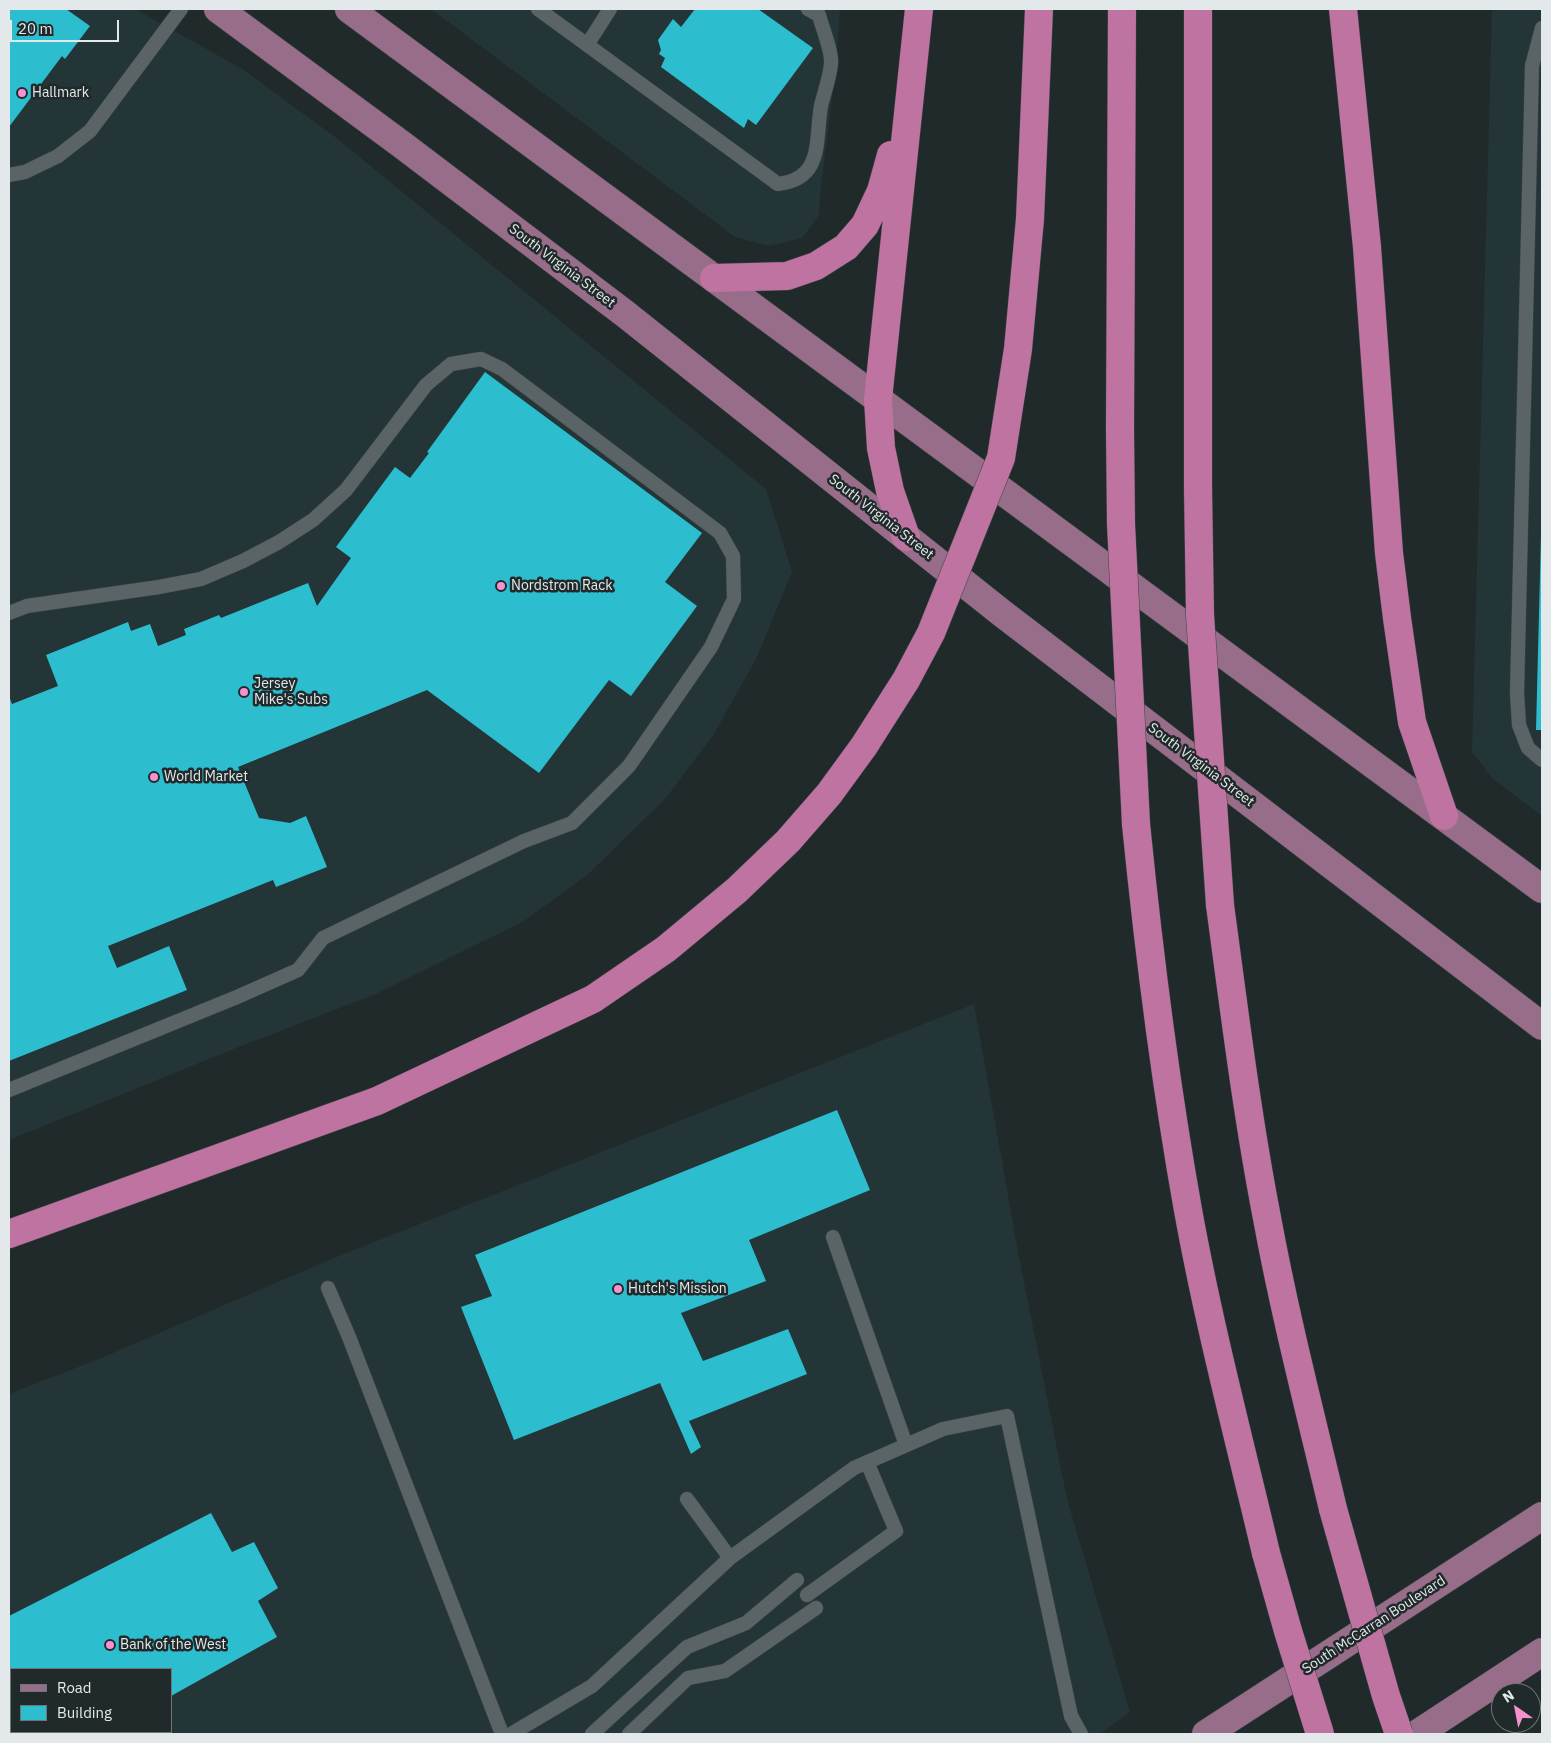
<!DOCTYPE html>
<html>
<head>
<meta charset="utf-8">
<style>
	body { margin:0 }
	#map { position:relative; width:1551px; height:1743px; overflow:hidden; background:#212a2b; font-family:"IBM Plex Sans",sans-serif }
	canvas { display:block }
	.frame { position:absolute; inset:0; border:10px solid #e3e9ea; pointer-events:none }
	.legend { position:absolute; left:10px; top:1668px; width:162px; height:65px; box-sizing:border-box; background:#212a2b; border:1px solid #6f7677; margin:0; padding:6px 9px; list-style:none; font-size:15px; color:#e3e9ea }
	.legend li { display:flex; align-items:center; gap:10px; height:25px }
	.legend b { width:25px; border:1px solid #6f7677 }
	.north { position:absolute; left:1491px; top:1683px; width:50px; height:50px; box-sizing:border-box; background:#212a2b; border:1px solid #6f7677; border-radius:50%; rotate:327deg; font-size:14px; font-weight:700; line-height:20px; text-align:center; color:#e3e9ea }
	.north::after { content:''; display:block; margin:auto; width:18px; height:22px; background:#f790ce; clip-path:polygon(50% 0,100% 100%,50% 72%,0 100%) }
	.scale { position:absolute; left:10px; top:20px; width:109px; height:22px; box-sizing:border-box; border:2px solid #e3e9ea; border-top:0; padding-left:6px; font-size:15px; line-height:18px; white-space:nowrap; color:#e3e9ea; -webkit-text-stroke:4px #212a2b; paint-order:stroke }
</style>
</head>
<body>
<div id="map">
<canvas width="1551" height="1743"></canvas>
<div class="frame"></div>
<ul class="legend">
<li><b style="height:6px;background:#976d89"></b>Road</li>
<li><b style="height:14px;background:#2cbdcf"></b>Building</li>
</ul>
<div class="north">N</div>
<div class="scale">20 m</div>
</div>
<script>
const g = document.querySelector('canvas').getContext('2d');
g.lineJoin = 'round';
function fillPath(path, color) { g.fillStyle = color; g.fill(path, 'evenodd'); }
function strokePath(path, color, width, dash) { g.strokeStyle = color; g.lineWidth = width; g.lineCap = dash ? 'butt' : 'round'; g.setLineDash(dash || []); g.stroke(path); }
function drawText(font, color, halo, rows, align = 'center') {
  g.font = font + ' "IBM Plex Sans",sans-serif'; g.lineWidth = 5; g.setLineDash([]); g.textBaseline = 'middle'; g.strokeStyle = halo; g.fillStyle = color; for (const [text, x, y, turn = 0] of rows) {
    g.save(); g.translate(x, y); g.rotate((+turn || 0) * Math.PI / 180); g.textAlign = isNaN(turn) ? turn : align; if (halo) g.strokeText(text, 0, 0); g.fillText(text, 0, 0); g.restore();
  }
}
fillPath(new Path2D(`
	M 9,9 L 135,9 L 244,70 L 335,137 L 766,489 L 792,572 L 756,659 L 714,734 L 665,799 L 587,875 L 524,921 L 376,994 L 241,1046 L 9,1140 Z
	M 431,9 L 840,9 L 836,66 L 821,186 L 819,215 L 802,238 L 769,246 L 735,237 Z
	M 1492,9 L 1542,9 L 1542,816 L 1493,779 L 1472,752 Z
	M 974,1004 L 1018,1252 L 1067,1499 L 1130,1712 L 1100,1734 L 9,1734 L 9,1394 L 99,1359 L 329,1260 ZM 11,1669 L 171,1669 L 171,1732 L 11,1732 Z`), '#243537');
fillPath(new Path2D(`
	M 9,9 L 66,9 L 90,26 L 65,59 L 62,56 L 9,127 Z
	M 695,9 L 758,9 L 813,48 L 756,125 L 748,119 L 744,128 L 661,67 L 665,58 L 659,54 L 661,50 L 658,40 L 673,19 L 681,27 Z
	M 485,372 L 702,533 L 665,582 L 697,606 L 631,696 L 609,680 L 539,773 L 427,690 L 238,767 L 259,818 L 290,823 L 306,816 L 327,867 L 276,887 L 273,880 L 108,946 L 117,968 L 169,946 L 187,990 L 9,1061 L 9,696 L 12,704 L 58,686 L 46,655 L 128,622 L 131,631 L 150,624 L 158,646 L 186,635 L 184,629 L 219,615 L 221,618 L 308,583 L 317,606 L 351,558 L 336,547 L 395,467 L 410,478 L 429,453 L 427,452 Z
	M 1541,535 L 1542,535 L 1542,730 L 1536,730 Z
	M 837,1110 L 870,1190 L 749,1240 L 766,1281 L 681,1313 L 703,1361 L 788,1329 L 807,1374 L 689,1421 L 701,1447 L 691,1454 L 660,1383 L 514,1440 L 461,1307 L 492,1296 L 475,1255 Z
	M 211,1513 L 232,1552 L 254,1542 L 278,1588 L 258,1601 L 277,1637 L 171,1696 L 171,1669 L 11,1669 L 11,1731 L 9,1726 L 9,1616 Z
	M 12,1732 L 105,1732 L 100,1734 L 13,1734 Z`), '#2cbdcf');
const lane = new Path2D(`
	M 538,9 L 778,184 C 824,179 815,140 821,106 C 824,93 832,71 831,60 C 831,49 822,27 819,15 L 808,9
	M 1542,28 L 1532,66 L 1517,693 L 1519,725 L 1528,748 L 1542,760
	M 587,45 L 610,9
	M 9,175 L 25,172 L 58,156 L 90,131 L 181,9
	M 9,613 L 27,606 L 159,587 L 201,579 L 243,561 L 279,542 L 313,520 L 346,490 L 426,385 L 451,364 L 481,359 L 502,369 L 720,533 L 733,556 L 734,599 L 711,647 L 629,766 L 572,823 L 524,841 L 323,938 L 298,970 L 237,997 L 9,1090
	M 833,1237 L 906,1445
	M 328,1288 L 349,1337 L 502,1734
	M 687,1499 L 730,1558
	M 807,1595 L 896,1531 L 867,1462
	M 511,1734 L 592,1686 L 730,1558 L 854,1468 L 943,1429 L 1007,1416 L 1071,1716 L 1081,1734
	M 592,1734 L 687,1647 L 746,1623 L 797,1580
	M 629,1734 L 688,1678 L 725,1671 L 816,1608`);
const primary = new Path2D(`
	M 218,9 L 401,144 L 624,313 L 1003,614 L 1542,1026
	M 349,9 L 1542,889
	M 1206,1734 L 1542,1516
	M 1417,1734 L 1542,1652`);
const highway = new Path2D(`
	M 1343,9 L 1367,247 L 1389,553 L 1397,618 L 1412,722 L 1444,816
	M 1030,219 L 1039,9
	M 714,278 L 787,276 L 816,266 L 846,247 L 865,225 L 881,191 L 891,155
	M 1120,429 L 1122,9
	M 1198,487 L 1198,9
	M 906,537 L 890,491 L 881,448 L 878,399 L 919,9
	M 1136,824 C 1149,954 1165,1082 1188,1210 C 1209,1326 1239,1439 1266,1553
	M 1220,905 C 1234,1009 1247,1115 1267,1218 C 1285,1316 1310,1412 1333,1509
	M 9,1234 L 377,1101 L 593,999 L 666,949 L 737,890 L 788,841 L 829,794 L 864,746`);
strokePath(lane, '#3e4647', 15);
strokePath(primary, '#3e4647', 29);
strokePath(highway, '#3e4647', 29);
strokePath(lane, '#5a6466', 14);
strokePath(primary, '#976d89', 28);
strokePath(highway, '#bf73a1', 28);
const highwayBridge = new Path2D(`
	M 1120,429 L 1121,524 L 1136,824
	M 1198,487 L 1200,615 L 1220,905
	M 864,746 L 906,680 L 931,633 L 1001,458 L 1018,349 L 1030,219
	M 1333,1509 L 1386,1696 L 1399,1734
	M 1266,1553 L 1288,1631 L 1320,1734`);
strokePath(highwayBridge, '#3e4647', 29, []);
strokePath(highwayBridge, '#bf73a1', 28);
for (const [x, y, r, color] of [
	[22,93,5,"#f790ce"],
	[501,586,5,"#f790ce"],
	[244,692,5,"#f790ce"],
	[154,777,5,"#f790ce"],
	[618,1289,5,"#f790ce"],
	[110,1645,5,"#f790ce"]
]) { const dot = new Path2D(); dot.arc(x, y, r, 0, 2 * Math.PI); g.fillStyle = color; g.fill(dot); strokePath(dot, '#212a2b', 2); }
drawText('14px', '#e3e9ea', '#212a2b', [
	["Hallmark",32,93],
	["Nordstrom Rack",511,586],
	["Jersey",254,684],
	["Mike's Subs",254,700],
	["World Market",164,777],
	["Hutch's Mission",628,1289],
	["Bank of the West",120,1645]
], 'left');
drawText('14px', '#e3e9ea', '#212a2b', [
	["South Virginia Street",562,266,37],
	["South Virginia Street",881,517,38],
	["South Virginia Street",1201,765,37],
	["South McCarran Boulevard",1374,1625,-33]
]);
</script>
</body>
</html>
